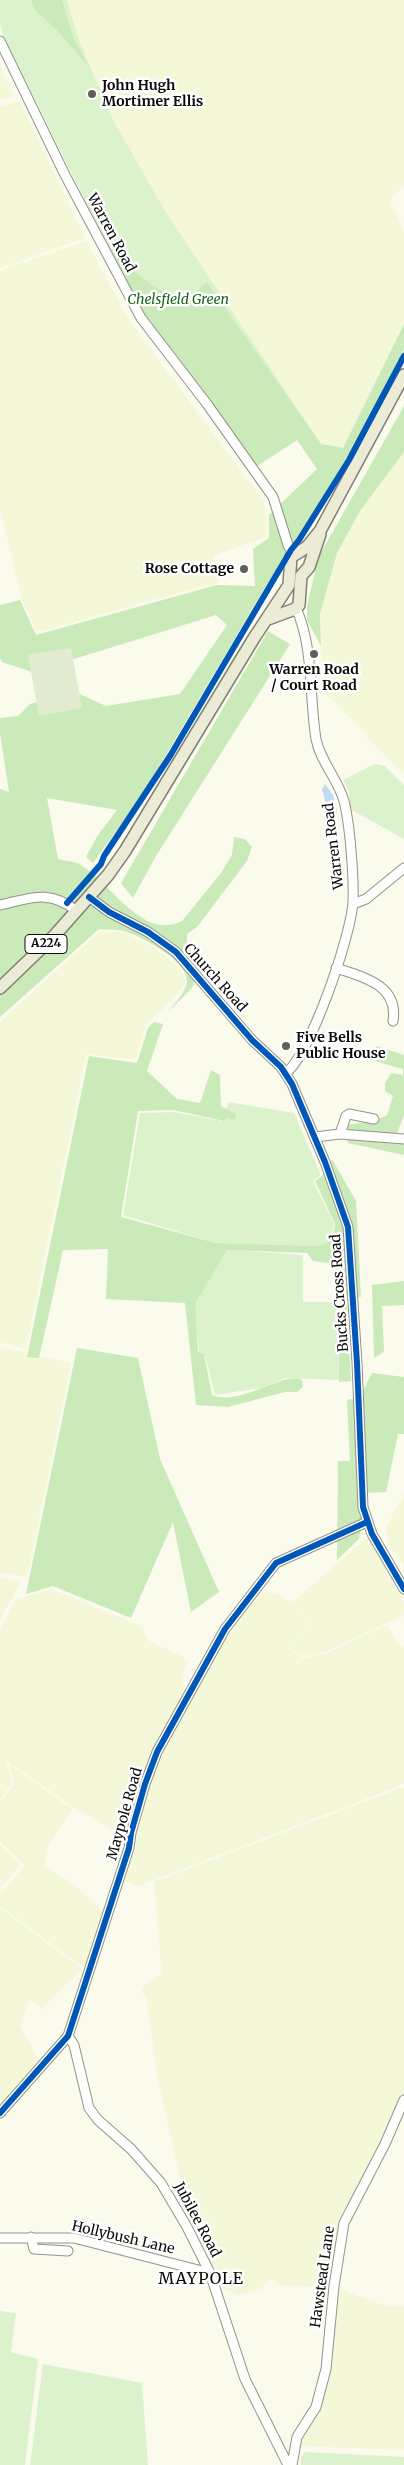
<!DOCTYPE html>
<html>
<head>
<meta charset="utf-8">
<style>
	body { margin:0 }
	canvas { display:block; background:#fafaed }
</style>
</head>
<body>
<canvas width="404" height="2465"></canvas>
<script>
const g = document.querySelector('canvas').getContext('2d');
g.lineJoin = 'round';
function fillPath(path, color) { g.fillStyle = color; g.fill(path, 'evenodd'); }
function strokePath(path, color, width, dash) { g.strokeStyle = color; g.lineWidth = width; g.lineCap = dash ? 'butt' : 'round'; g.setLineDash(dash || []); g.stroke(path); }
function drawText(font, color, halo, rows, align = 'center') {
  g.font = font + ' Merriweather,serif'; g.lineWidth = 5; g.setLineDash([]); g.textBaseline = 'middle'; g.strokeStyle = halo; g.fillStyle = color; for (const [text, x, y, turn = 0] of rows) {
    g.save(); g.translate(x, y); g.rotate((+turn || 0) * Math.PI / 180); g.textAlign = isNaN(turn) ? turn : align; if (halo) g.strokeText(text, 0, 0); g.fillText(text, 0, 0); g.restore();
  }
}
fillPath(new Path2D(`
	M 67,0 L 404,0 L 404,184 L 390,201 L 404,230 L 404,323 L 343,448 L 321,444 L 165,211 L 113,120 L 80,43 Z
	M 0,65 L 13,96 L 0,100 Z
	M 20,101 L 85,238 L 0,268 L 0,107 Z
	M 86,241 L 130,322 L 265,503 L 266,537 L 213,556 L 219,582 L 37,632 L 22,600 L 0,508 L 0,271 Z
	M 404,452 L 404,774 L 326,694 L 323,676 L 320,614 L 337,553 L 360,511 Z
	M 99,932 L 118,932 L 129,935 L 154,947 L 177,966 L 184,976 L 184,985 L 174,998 L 146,1025 L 135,1060 L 86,1054 L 26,1349 L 0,1342 L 0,1022 Z
	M 0,1347 L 71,1363 L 27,1577 L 0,1573 Z
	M 404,1494 L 404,1566 L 389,1545 L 386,1527 Z
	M 368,1537 L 404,1604 L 404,1615 L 324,1652 L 304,1656 L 291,1649 L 311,1628 L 294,1601 Z
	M 0,1577 L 21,1581 L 0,1621 Z
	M 51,1589 L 141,1626 L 149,1641 L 180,1655 L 188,1661 L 182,1673 L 183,1695 L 152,1750 L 140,1782 L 126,1837 L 75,1808 L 6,1760 L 12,1783 L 0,1799 L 0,1629 L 15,1600 Z
	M 257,1591 L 277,1594 L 295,1604 L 303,1616 L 310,1628 L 289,1650 L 303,1658 L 325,1654 L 387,1625 L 396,1640 L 404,1647 L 404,1784 L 138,1886 L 123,1880 L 133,1848 L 148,1784 L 161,1751 L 227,1631 Z
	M 9,1764 L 72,1809 L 48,1845 L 45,1865 L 84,1893 L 104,1913 L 86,1969 L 0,1906 L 0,1895 L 25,1865 L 0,1842 L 0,1802 L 15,1783 Z
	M 404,1787 L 404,2094 L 383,2143 L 341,2222 L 331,2288 L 278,2285 L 272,2279 L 265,2282 L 262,2288 L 239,2295 L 224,2289 L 187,2211 L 157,2073 L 146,1997 L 140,1988 L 162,1974 L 154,1882 Z
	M 0,1845 L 20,1864 L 0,1890 Z
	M 0,1908 L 82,1969 L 42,2009 L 29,2000 L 20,2026 L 40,2062 L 0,2105 Z
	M 338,2288 L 385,2306 L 404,2306 L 404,2450 L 300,2446 L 327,2390 Z`), '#f4f8d9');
fillPath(new Path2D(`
	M 0,0 L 67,0 L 80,43 L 113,120 L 165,211 L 321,444 L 343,448 L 317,469 L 297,440 L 257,466 L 144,319 L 3,35 L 0,24 Z
	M 375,764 L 385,766 L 404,785 L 404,839 L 350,809 L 349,791 L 343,780 Z
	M 229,1102 L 294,1113 L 321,1175 L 313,1181 L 334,1224 L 331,1240 L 321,1246 L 216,1243 L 123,1215 L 140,1113 L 173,1112 L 222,1121 Z
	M 227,1250 L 303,1255 L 303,1302 L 336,1302 L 339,1380 L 285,1378 L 260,1388 L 215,1395 L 205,1355 L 199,1352 L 194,1305 Z
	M 0,2311 L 16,2313 L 11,2352 L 38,2359 L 25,2465 L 0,2465 Z
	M 43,2364 L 142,2383 L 148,2465 L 30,2465 Z
	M 305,2452 L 404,2457 L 404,2465 L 301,2465 L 301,2457 Z`), '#dcf2cc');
fillPath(new Path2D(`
	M 31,0 L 62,0 L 74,39 L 89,67 L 56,29 L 34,9 Z
	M 109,249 L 151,285 L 185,302 L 207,282 L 321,444 L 343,448 L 404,324 L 404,350 C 362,430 321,511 267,584 L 142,796 L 93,863 L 86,857 L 98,835 L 117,810 L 47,798 L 58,859 C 65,861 75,861 81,865 C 109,881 143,942 182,921 L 221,873 L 232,855 L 234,837 L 245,839 L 252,847 L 247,861 L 197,927 L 187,934 L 187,943 L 191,950 L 188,962 L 197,978 L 192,988 L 168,1012 C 174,1004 186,992 187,982 C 189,961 137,933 119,930 C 112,929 105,930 99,929 L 0,1017 L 0,789 L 9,792 L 0,733 L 0,718 L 18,716 L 30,704 L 73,691 L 106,706 L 180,694 L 227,625 L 216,615 L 32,672 L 2,662 L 0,658 L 0,605 L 20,600 L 36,635 L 217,585 L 255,586 L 253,549 L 269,538 L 269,515 L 317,469 L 297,440 L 257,466 L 144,319 Z
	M 404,406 L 404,452 L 360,511 L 337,553 L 320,614 L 321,646 L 307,620 L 307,605 L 319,556 Z
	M 268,631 L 290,644 L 156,856 L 133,898 L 121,883 Z
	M 154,1022 L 163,1024 L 147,1071 L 177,1099 L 200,1103 L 211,1070 L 220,1075 L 221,1106 L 236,1114 L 235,1120 L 226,1117 L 224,1121 L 173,1110 L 138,1111 L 121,1217 L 216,1243 L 320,1246 L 332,1240 L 335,1224 L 315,1181 L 322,1176 L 332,1159 L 356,1201 L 361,1297 L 341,1295 L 335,1264 L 313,1261 L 307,1253 L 227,1250 L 195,1304 L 198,1352 L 204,1354 L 212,1395 C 242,1407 280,1371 302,1380 L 303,1387 L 297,1392 L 285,1392 L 228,1407 L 196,1405 L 185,1303 L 106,1299 L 108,1249 L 63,1250 L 39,1358 L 27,1357 L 89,1056 L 137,1063 L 148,1028 Z
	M 376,1046 L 404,1055 L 404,1115 L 397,1133 L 404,1134 L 404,1155 L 348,1143 L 345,1125 L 374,1121 L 387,1115 L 393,1096 L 385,1091 L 385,1083 L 391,1073 L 403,1075 L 403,1069 L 371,1060 Z
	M 404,1281 L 404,1305 L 382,1306 L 384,1352 L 374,1358 L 372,1285 Z
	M 338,1304 L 347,1304 L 351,1381 L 339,1382 Z
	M 77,1348 L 138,1358 L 160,1459 L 219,1592 L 191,1612 L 173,1522 L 131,1618 L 53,1586 L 26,1594 Z
	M 372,1373 L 404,1377 L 404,1434 L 398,1434 L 386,1492 L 366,1493 L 359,1539 L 337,1560 L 338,1461 L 350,1461 L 347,1400 L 360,1397 Z`), '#caeab9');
fillPath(new Path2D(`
	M 71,648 L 82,708 L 39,716 L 28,655 Z`), '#e1ecd1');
fillPath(new Path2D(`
	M 325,784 L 333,795 L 337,812 L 335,816 L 328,810 L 322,790 Z`), '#c2daf5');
const minor = new Path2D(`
	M 0,41 L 65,175 L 141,318 L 207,404 L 273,497 L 288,545 L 293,554
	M 89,897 L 109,912 L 148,932 L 176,952 L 252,1040 L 281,1067 L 292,1084 L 325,1162 L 348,1227 L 357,1363 L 363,1507 L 372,1534 L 404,1589
	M 353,904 L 366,899 L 404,868
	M 0,905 C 31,898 49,889 77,911
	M 336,968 C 363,977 399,985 393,1021
	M 286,1073 C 311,1053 351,936 353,902 C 354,877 350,825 344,801 C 338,779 320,761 316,739 C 309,696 314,648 296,608
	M 340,1134 L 346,1116 L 349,1114 L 374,1119
	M 315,1137 L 340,1134 L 404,1139
	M 68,2036 L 74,2045 L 89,2108 L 98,2120 L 131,2149 L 161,2183 L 187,2227 L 210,2273 L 245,2379 L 288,2465
	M 0,2113 L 68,2036 L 129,1848 L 131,1833 L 145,1784 L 157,1752 L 225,1629 L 276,1563 L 367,1522
	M 31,2237 L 34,2249 L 68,2251
	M 0,2238 L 74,2238 L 210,2273
	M 292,2465 L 297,2437 L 316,2407 L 326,2369 L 334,2286 L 344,2223 L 385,2144 L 404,2100`);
const major = new Path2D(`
	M 268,619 L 295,609 L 299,605 L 301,576 L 309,567 L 320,534
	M 0,988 L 55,935 L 108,875 L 125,851 L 254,638 L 289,585 L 291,557 L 307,547 L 320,531 L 404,375`);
strokePath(minor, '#93938d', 11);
strokePath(major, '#80807a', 14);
strokePath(minor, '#fefefc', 9);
strokePath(major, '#ecebd6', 11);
strokePath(new Path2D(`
	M 89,897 L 109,912 L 148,932 L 176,952 L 252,1040 L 281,1067 L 292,1084 L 325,1162 L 348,1227 L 357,1363 L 363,1507 L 372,1534 L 404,1589
	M 67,903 L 101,864 L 104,856 L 170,756 L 291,550 L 299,540 L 349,460 L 404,356
	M 0,2113 L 68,2036 L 129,1848 L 131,1833 L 145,1784 L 157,1752 L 225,1629 L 276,1563 L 367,1522`), '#0057b8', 6);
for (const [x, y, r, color] of [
	[92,94,5,"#5f5f5a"],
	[244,569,5,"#5f5f5a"],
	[314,654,5,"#5f5f5a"],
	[286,1046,5,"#5f5f5a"]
]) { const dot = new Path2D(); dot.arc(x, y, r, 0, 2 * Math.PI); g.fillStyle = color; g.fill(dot); strokePath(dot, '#fff', 2); }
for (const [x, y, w] of [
	[46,944,42]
]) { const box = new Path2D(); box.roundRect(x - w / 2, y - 9.5, w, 19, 4); g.fillStyle = '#fff'; g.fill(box); strokePath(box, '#0b0b0b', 1); }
drawText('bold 12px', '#0b0b0b', null, [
	["A224",46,944]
]);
drawText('bold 14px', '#0b0b0b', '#fff', [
	["John Hugh",102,86],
	["Mortimer Ellis",102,102],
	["Rose Cottage",234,569,"right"],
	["Warren Road",314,670,"center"],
	["/ Court Road",314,686,"center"],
	["Five Bells",296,1038],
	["Public House",296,1054]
], 'left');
drawText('14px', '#0b0b0b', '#fff', [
	["Warren Road",111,233,62],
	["Warren Road",334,846,-97],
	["Church Road",215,978,48],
	["Bucks Cross Road",340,1293,-94],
	["Maypole Road",125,1814,-74],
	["Jubilee Road",197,2220,62],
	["Hollybush Lane",123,2238,13],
	["Hawstead Lane",323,2277,-82]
]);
drawText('italic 14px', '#196519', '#fff', [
	["Chelsfield Green",178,300]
]);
g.letterSpacing = '1px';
drawText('16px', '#0b0b0b', '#fff', [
	["MAYPOLE",201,2279]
]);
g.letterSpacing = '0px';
</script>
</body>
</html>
